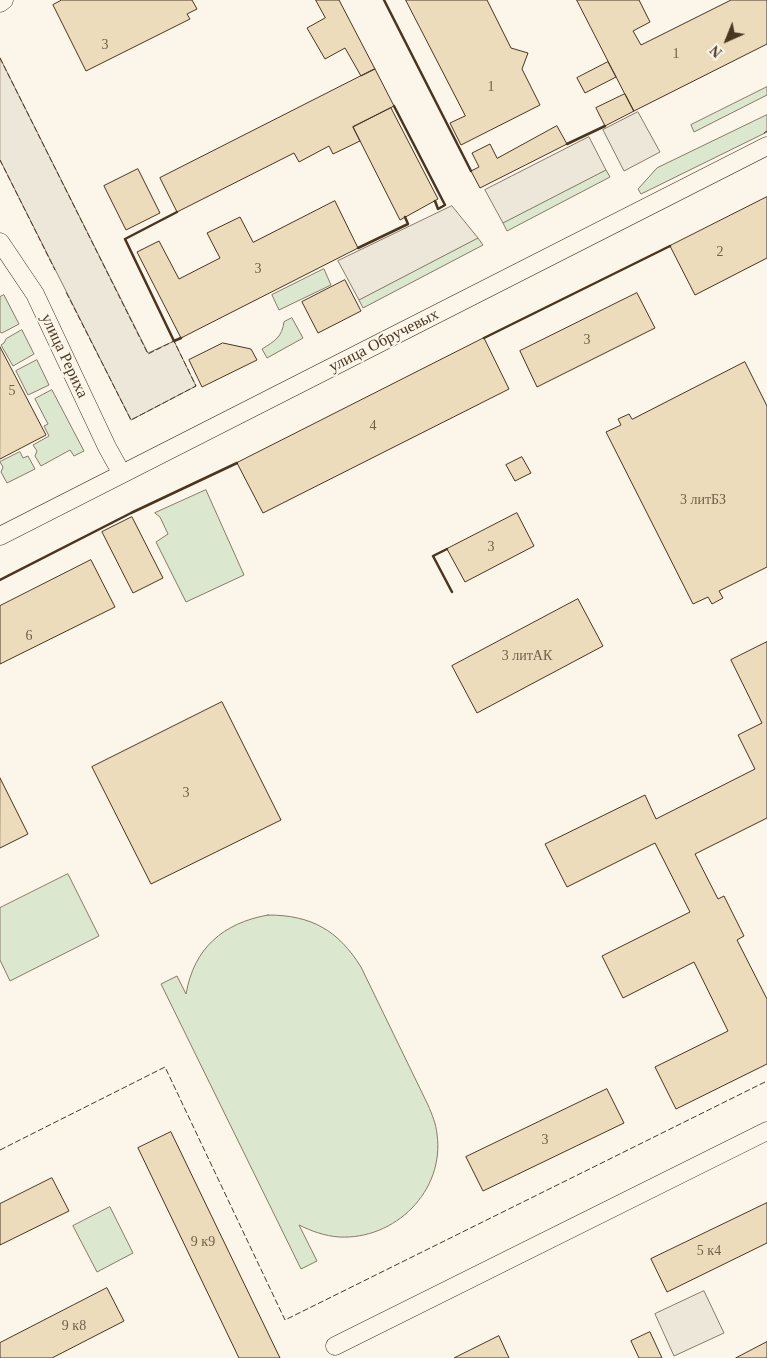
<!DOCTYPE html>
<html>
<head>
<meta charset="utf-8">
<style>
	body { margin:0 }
	#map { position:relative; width:767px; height:1358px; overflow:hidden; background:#fbf6e9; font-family:Georgia,serif }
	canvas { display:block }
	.north { position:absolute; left:702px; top:15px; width:50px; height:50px; -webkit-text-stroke:4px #fbf6e9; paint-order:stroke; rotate:224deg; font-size:14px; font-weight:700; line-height:20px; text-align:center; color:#4a3520 }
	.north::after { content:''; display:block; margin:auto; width:18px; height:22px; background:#4a3520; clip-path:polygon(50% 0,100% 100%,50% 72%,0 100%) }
</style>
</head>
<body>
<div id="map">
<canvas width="767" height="1358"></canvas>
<div class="north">N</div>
</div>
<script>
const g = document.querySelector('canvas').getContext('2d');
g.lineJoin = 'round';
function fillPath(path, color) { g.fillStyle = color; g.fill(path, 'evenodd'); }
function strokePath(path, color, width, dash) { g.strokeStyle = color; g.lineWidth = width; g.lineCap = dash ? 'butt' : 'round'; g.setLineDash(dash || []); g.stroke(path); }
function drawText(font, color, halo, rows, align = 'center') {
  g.font = font + ' Georgia,serif'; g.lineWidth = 4; g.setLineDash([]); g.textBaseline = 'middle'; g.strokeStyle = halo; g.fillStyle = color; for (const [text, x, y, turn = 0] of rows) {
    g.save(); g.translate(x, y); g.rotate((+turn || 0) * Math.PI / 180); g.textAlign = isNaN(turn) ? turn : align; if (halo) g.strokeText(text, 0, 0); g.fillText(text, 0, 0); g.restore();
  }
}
const green = new Path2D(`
	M 767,87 L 767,95 L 694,132 L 691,125 Z
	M 767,115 L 767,132 L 641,194 L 638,189 L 657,168 Z
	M 606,170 L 610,177 L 507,231 L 503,223 Z
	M 478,238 L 483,245 L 363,308 L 359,300 Z
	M 324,269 L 331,285 L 279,310 L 272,295 Z
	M 4,295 L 19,324 L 2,333 L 0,332 L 0,297 Z
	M 292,318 L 303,338 L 267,358 L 262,349 C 275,341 282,337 284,322 Z
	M 22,330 L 34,354 L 13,366 L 1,345 L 4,343 L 6,339 Z
	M 37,360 L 49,385 L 28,395 L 16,371 Z
	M 52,390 L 84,451 L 74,456 L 70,450 L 41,466 L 35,456 L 37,451 L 33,445 L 49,436 L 44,426 L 48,424 L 35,399 Z
	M 20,452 L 23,458 L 28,456 L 35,469 L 7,483 L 1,472 L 3,467 L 0,462 Z
	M 206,490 L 244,575 L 186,602 L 156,542 L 168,534 L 160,517 L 155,513 Z
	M 68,874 L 99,936 L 10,981 L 0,960 L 0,908 Z
	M 268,915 C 311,915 338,930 361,967 L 428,1105 C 432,1114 436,1124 437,1134 C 445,1191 395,1240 339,1237 C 325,1236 311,1231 299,1225 L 317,1261 L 301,1269 L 161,984 L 177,976 L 186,994 C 194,948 223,923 268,915 Z
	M 110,1207 L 133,1253 L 97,1272 L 73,1226 Z`);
fillPath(green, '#dce7d0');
strokePath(green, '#887966', 1);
const parking = new Path2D(`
	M 0,58 L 148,353 L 174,341 L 196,386 L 131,420 L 0,160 Z
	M 638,112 L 660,152 L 624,171 L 603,130 Z
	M 589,137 L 606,170 L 503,223 L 485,190 Z
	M 452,206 L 478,238 L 359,300 L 338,261 Z
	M 704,1291 L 724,1333 L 674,1356 L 655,1314 Z`);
fillPath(parking, '#ede7d9');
strokePath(parking, '#887966', 1);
const building = new Path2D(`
	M 62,0 L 192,0 L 197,9 L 187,14 L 190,19 L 86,71 L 53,5 Z
	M 316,0 L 339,0 L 375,69 L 361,76 L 345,48 L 325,59 L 307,28 L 325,18 Z
	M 406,0 L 487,0 L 511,48 L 528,53 L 522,69 L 540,105 L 461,145 L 450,123 L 465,116 Z
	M 577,0 L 639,0 L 650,22 L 633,31 L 641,45 L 731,0 L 767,0 L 767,44 L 634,111 Z
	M 608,62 L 616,77 L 585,93 L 577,78 Z
	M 375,69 L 394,106 L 353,127 L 360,141 L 333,154 L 329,146 L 299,162 L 294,153 L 177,212 L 160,178 Z
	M 625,94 L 634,111 L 605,126 L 596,108 Z
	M 391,108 L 438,199 L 400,220 L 353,127 Z
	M 557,126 L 567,144 L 480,188 L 471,171 L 479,167 L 472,153 L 490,144 L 497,158 Z
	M 138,169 L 160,213 L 126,230 L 104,186 Z
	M 767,197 L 767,258 L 695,295 L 670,246 Z
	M 335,201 L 358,248 L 181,338 L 137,252 L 159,241 L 179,279 L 220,258 L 207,233 L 240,217 L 253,242 Z
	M 345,280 L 361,311 L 318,333 L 302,302 Z
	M 637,293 L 655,328 L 537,387 L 520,351 Z
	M 484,338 L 509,389 L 263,513 L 237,463 Z
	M 223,343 L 251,349 L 257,360 L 202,387 L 189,360 Z
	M 0,347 L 46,435 L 0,459 Z
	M 745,362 L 767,406 L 767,567 L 719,591 L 723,598 L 712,604 L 708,597 L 693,604 L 606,432 L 621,425 L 618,419 L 629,414 L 632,419 Z
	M 522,457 L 531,473 L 515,481 L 506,465 Z
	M 517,513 L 534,546 L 465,582 L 447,549 Z
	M 132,517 L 163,578 L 133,593 L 102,532 Z
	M 91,560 L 115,607 L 0,664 L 0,606 Z
	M 578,599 L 603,646 L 477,713 L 452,666 Z
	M 767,642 L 767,818 L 695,854 L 718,899 L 724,896 L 744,936 L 737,940 L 767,999 L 767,1064 L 676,1109 L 655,1067 L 728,1031 L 694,962 L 623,998 L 602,956 L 690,912 L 655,843 L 567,887 L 545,844 L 645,795 L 656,819 L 755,769 L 738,735 L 762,723 L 731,660 Z
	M 222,702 L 281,820 L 151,884 L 92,767 Z
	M 0,778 L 28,834 L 0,848 Z
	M 607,1089 L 624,1123 L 483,1191 L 466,1157 Z
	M 171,1132 L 280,1358 L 239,1358 L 138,1148 Z
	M 52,1178 L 69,1211 L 0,1245 L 0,1204 Z
	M 767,1203 L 767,1243 L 667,1292 L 651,1259 Z
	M 107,1288 L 124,1321 L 52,1358 L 0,1358 L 0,1343 Z
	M 650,1332 L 662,1358 L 639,1358 L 631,1341 Z
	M 499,1336 L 509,1358 L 454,1358 L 470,1350 Z
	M 767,1342 L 767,1358 L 736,1358 Z`);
fillPath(building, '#ecdcbc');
strokePath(building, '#4a3520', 1);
const street = new Path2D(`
	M 0,3 L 4,0
	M 0,242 L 35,294 L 107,447 L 122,474
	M 0,536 L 767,146
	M 335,1346 L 767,1131`);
strokePath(street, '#4a3520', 19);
strokePath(street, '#fbf6e9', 18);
strokePath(new Path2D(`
	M 0,58 L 148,354 L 174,341 L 196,386 L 131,420 L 66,292
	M 764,133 L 767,131
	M 0,160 L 55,270
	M 0,1150 L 165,1067 L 285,1320 L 767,1081`), '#4a3520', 1, [6, 2.5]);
strokePath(new Path2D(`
	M 384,0 L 471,171
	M 394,106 L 445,205 L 438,209 L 435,201
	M 567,144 L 605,126
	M 177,212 L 125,239 L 174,341 L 181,338
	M 358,248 L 408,224 L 405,217
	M 484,338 L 670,246
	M 447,549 L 433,556 L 452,592
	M 0,580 L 131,513 L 237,463`), '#4a3520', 2.5);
drawText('14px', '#725f47', null, [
	["3",105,45],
	["1",676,54],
	["1",491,87],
	["2",720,252],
	["3",258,269],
	["3",587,340],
	["5",12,391],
	["4",373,426],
	["3 литБЗ",703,500],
	["3",491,547],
	["6",29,636],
	["3 литАК",527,656],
	["3",186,793],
	["3",545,1140],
	["9 к9",203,1242],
	["5 к4",709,1251],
	["9 к8",74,1326]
]);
drawText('16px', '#4a3520', '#fbf6e9', [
	["улица Обручевых",384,341,-27],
	["улица Рериха",64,356,65]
]);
</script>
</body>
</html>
